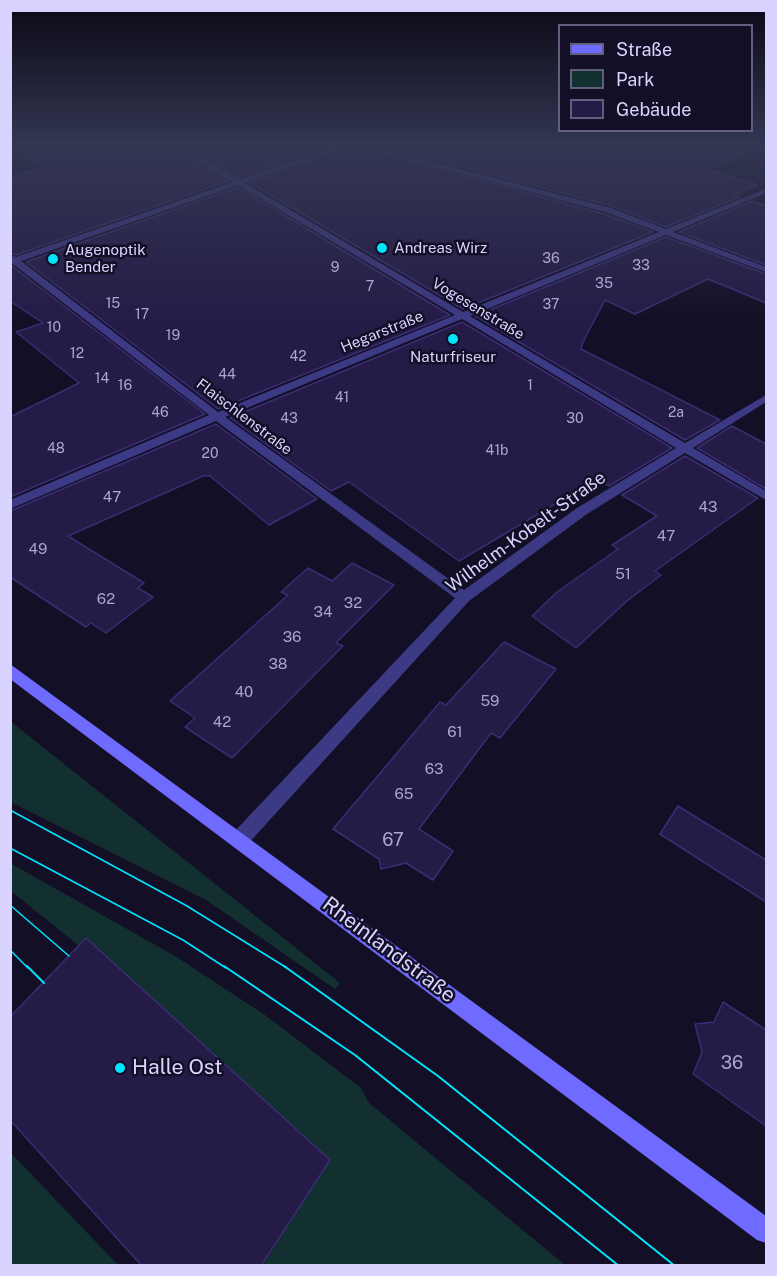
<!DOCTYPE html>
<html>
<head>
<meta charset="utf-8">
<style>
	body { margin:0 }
	#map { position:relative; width:777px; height:1276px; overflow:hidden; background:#130f26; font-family:"Public Sans",sans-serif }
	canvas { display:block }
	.frame { position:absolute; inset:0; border:12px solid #d9d4ff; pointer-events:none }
	.legend { position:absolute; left:558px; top:24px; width:195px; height:108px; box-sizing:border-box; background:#130f26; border:2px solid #625e7d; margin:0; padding:8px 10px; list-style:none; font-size:18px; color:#d9d4ff }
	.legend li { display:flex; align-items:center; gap:12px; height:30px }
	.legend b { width:30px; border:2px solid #625e7d }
</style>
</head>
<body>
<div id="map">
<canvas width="777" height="1276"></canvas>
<div class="frame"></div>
<ul class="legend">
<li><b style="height:8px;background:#6f6bff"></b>Straße</li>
<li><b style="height:16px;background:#12302f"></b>Park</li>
<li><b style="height:16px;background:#241b47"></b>Gebäude</li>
</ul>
</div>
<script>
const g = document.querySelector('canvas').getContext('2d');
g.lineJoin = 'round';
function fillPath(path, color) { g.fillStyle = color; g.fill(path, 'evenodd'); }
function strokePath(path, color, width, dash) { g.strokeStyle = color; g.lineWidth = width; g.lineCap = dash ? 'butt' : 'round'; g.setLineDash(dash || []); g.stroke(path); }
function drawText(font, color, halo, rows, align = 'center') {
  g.font = font + ' "Public Sans",sans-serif'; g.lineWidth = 5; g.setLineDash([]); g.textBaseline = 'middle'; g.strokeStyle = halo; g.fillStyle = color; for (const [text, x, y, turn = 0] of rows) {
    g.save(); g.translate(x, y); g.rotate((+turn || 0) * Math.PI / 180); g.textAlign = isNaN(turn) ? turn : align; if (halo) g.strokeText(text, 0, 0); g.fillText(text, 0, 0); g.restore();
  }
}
fillPath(new Path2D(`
	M 10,721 L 340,983 L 335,989 L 206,900 L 11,802 Z
	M 10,863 L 175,956 L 265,1015 L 361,1088 L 369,1103 L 565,1265 L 263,1265 L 330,1160 L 87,939 L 79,946 L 11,891 Z
	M 10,1153 L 11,1153 L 118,1265 L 11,1265 Z`), '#12302f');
const building = new Path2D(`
	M 12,145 L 171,145 L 228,181 L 16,255 L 10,253 L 10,177 L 43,168 Z
	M 186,145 L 330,145 L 239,178 Z
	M 351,145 L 604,214 L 653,232 L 463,309 L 250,183 Z
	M 378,145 L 512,145 L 535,154 L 554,145 L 758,145 L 758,149 L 706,169 L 758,185 L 734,195 L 740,197 L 666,227 L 612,206 Z
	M 238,187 L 450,315 L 218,409 L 26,262 Z
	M 752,201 L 766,206 L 766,265 L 679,232 Z
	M 666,237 L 766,274 L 766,303 L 708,279 L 635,314 L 605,300 L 583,342 L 581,349 L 720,420 L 685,440 L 475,316 Z
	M 10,266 L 12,266 L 205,414 L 10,497 L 10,417 L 79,383 L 16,332 L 43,323 L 10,301 Z
	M 462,322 L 672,448 L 609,486 L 597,479 L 459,561 L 349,482 L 331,491 L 230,418 Z
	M 216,424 L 317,499 L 269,525 L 210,476 L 203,476 L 68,536 L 144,583 L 138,588 L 153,597 L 106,633 L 91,623 L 86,627 L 10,577 L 10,511 Z
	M 732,426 L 766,444 L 766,489 L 697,448 Z
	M 685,456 L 758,498 L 655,571 L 661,575 L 627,601 L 576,648 L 532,616 L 557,592 L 618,549 L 612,545 L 657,516 L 622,495 Z
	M 352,563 L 394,585 L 336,643 L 343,646 L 232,758 L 185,727 L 195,718 L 170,701 L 288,595 L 281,592 L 308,568 L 332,581 Z
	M 504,642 L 556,669 L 500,738 L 491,733 L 419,829 L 453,851 L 433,880 L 406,863 L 381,869 L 379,859 L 333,829 L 440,702 L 446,705 Z
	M 678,806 L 766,860 L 766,902 L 660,834 Z
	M 86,938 L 330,1160 L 261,1266 L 142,1266 L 10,1120 L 10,1017 Z
	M 723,1002 L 766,1030 L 766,1126 L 693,1074 L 702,1052 L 695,1024 L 714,1022 Z`);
fillPath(building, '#241b47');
strokePath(building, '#3b2d73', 1.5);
fillPath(new Path2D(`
	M 173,145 L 181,145 L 239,180 L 338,145 L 349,145 L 245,183 L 463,312 L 659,232 L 605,212 L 354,145 L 367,145 L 611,208 L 666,229 L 766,189 L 766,193 L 673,232 L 766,267 L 766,272 L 666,235 L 470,316 L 685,443 L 766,395 L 766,402 L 693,448 L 766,491 L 766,500 L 685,453 L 587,514 L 469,601 L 247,845 L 240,848 L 233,845 L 231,839 L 233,833 L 455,598 L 216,421 L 10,509 L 10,500 L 209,415 L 13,264 L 10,264 L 10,255 L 16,257 L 233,182 ZM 238,185 L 455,315 L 218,412 L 21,261 ZM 462,319 L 676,448 L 577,508 L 464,590 L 225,417 Z
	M 514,145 L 536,148 L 552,145 L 536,152 Z`), '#3d3a85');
fillPath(new Path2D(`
	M 10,664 L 766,1216 L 766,1243 L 757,1240 L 10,679 Z`), '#6f6bff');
strokePath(new Path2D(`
	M 10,810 L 187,906 L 287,968
	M 10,848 L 183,940 L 226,968
	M 10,905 L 69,956
	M 10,950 L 28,968`), '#00e5ff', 1.5);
strokePath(new Path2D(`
	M 27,966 L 44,983
	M 224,966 L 355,1055 L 619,1266
	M 284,966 L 438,1076 L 675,1266`), '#00e5ff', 2);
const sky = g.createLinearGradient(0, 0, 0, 324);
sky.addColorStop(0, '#0a0815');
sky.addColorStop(0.45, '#333752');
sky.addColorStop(1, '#33375200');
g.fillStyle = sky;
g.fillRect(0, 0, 777, 324);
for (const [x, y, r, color] of [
	[382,248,6,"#00e5ff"],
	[53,259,6,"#00e5ff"],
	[453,339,6,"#00e5ff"],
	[120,1068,6,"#00e5ff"]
]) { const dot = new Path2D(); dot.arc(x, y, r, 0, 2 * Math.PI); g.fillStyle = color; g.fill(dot); strokePath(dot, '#130f26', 2); }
drawText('14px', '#aca6d1', null, [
	["36",551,259],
	["33",641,266],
	["9",335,268],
	["35",604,284],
	["7",370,287],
	["15",113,304],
	["37",551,305],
	["17",142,315],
	["10",54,328],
	["19",173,336],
	["12",77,354],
	["42",298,357],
	["44",227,375],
	["14",102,379],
	["16",125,386],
	["1",530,386],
	["41",342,398],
	["46",160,413],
	["2a",676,413],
	["43",289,419],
	["30",575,419],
	["48",56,449],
	["41b",497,451],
	["20",210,454]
]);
drawText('15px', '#d9d4ff', '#130f26', [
	["Andreas Wirz",394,248],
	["Augenoptik",65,250],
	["Bender",65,267],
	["Naturfriseur",453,357,"center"]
], 'left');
drawText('15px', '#d9d4ff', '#130f26', [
	["Vogesenstraße",478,309,31],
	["Hegarstraße",382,332,-22],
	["Flaischlenstraße",244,417,37]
]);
drawText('15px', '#aca6d1', null, [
	["47",112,497],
	["43",708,507],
	["47",666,536],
	["49",38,549],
	["51",623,574],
	["62",106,599],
	["32",353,603],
	["34",323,612],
	["36",292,637],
	["38",278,664],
	["40",244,692],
	["59",490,701],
	["42",222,722],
	["61",455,732],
	["63",434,769],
	["65",404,794]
]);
drawText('18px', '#d9d4ff', '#130f26', [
	["Wilhelm-Kobelt-Straße",526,532,-36]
]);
drawText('18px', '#aca6d1', null, [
	["67",393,840],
	["36",732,1063]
]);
drawText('21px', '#d9d4ff', '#130f26', [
	["Rheinlandstraße",389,950,37]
]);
drawText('21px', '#d9d4ff', '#130f26', [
	["Halle Ost",132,1068]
], 'left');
</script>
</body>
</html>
